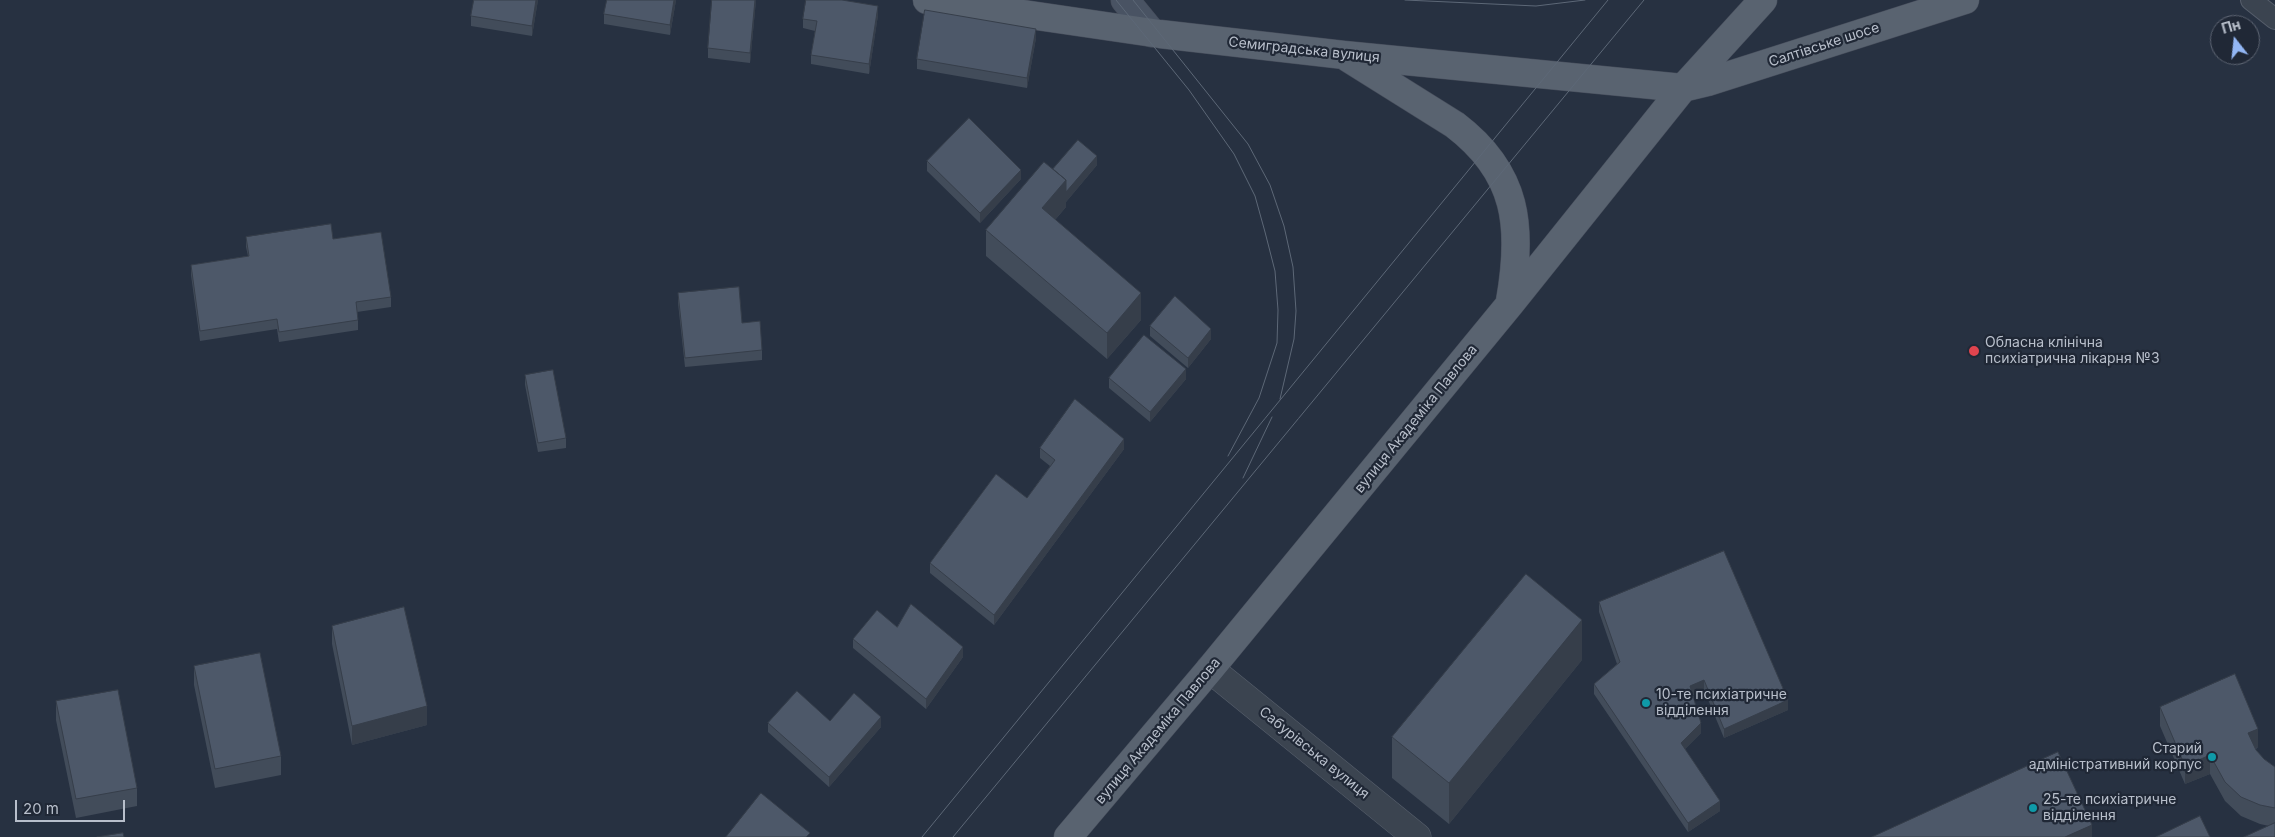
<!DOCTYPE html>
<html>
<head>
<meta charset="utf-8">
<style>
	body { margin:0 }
	#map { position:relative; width:2275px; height:837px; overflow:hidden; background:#273141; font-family:Inter,sans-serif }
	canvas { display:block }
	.north { position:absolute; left:2210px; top:15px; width:50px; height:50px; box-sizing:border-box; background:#202836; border:1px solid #5d6472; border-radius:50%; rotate:344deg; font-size:14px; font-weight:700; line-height:20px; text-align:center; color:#b8bfcb }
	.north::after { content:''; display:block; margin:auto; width:18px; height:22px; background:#93b7f5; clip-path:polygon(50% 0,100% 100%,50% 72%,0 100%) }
	.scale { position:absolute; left:15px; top:800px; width:110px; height:22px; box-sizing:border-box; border:2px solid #b8bfcb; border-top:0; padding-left:6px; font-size:15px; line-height:18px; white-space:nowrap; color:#b8bfcb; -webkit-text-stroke:4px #202836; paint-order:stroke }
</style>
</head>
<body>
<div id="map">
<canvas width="2275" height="837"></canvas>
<div class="north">Пн</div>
<div class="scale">20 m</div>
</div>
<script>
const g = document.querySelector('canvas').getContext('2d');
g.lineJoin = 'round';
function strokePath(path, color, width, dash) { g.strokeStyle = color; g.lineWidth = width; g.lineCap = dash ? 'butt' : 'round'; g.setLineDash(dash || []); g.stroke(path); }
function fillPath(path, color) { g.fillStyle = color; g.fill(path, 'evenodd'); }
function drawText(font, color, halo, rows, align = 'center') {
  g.font = font + ' Inter,sans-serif'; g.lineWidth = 4.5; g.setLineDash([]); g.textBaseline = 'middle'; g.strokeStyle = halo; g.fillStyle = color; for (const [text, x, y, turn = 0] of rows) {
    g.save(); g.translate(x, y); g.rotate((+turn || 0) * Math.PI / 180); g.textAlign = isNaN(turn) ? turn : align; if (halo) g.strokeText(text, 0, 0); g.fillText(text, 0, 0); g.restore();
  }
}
const service = new Path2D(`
	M 2251,0 L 2275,19`);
const minor = new Path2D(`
	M 1210,669 L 1417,837`);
const secondary = new Path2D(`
	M 1125,0 L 1152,33`);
const primary = new Path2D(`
	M 927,0 L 1160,34 L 1344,55 L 1683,88 L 1708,82 L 1965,0
	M 1348,58 L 1455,125 C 1518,173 1523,227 1510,301
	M 1068,837 L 1210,669 L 1510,304 L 1683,88 L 1763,0`);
strokePath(service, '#565e6b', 22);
strokePath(minor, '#565e6b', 29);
strokePath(secondary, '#454c5a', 29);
strokePath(primary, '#454c5a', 29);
strokePath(service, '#3b4450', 20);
strokePath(minor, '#3b4450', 28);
strokePath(secondary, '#495363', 28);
strokePath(primary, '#596370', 28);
strokePath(new Path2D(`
	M 1116,0 L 1189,90 L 1234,154 L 1255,196 L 1265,232 L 1275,271 L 1278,310 L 1277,343 L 1259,398 L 1228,456
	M 1133,0 L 1248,144 L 1270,185 L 1284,226 L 1293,267 L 1296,311 L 1294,339 L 1280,399
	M 1405,0 L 1536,6 L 1585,0
	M 1243,478 L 1272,417
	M 922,837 L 1608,0
	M 953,837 L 1644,0`), '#5d6877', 1);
fillPath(new Path2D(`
	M 474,0 L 538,0 L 532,36 L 471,26 L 471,16 Z
	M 607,0 L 676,0 L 670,35 L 604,24 L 604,14 Z
	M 756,0 L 750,63 L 708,58 L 708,48 Z
	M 878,15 L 869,74 L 811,64 L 811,55 L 815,31 L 803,28 L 803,19 Z
	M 1036,38 L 1027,88 L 917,69 L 917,59 Z
	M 927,161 L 1021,179 L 980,223 L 927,171 Z
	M 1097,165 L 1066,202 L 1066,207 L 1055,220 L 1141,320 L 1107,359 L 986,256 L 986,230 L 1053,169 Z
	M 246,237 L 333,239 L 391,297 L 391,307 L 357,312 L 358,320 L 358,330 L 279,342 L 277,329 L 200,341 L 191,275 L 191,265 L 248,256 L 246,247 Z
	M 678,293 L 742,323 L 762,350 L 762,360 L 685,367 L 678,303 Z
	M 1150,326 L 1211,339 L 1188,368 L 1150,336 Z
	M 525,375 L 566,438 L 566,448 L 538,452 L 525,385 Z
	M 1109,378 L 1186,379 L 1150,422 L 1109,388 Z
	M 1040,448 L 1124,449 L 994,625 L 930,573 L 930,563 L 1027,498 L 1050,466 L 1040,458 Z
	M 1599,602 L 1788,710 L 1724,738 L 1704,690 L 1693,695 L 1701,733 L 1685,749 L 1720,811 L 1688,832 L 1594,694 L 1594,684 L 1617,664 L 1599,612 Z
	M 332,626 L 427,725 L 352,745 L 332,644 Z
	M 897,627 L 963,657 L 926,709 L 853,648 L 853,639 Z
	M 1582,660 L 1449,824 L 1392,778 L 1392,737 Z
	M 194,666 L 281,756 L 281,775 L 215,788 L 194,685 Z
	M 56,701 L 137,788 L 137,806 L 76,818 L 56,720 Z
	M 2160,707 L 2258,747 L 2256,749 L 2256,750 L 2264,759 L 2275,767 L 2275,837 L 2269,826 L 2260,824 L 2241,816 L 2225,801 L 2210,774 L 2185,784 L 2160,726 Z
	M 830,721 L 881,727 L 829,787 L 768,732 L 768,723 Z`), '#424c5a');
fillPath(new Path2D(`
	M 536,0 L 538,0 L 532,36 L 532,26 Z
	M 674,0 L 676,0 L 670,35 L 670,25 Z
	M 755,0 L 756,0 L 750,63 L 750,53 Z
	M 878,6 L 878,15 L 869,74 L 869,64 Z
	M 1036,29 L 1036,38 L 1027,88 L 1027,78 Z
	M 1097,156 L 1097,165 L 1066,202 L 1066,207 L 1042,235 L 1042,208 L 1066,180 Z
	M 1021,170 L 1021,179 L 980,223 L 980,213 Z
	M 1141,293 L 1141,320 L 1107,359 L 1107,333 Z
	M 1211,329 L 1211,339 L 1188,368 L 1188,358 Z
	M 1186,369 L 1186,379 L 1150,422 L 1150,412 Z
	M 1124,439 L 1124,449 L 994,625 L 994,615 Z
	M 1582,620 L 1582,660 L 1449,824 L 1449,783 Z
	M 963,647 L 963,657 L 926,709 L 926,699 Z
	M 1704,680 L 1704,690 L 1690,696 L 1690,686 Z
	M 1788,700 L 1788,710 L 1724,738 L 1724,729 Z
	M 427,706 L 427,725 L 352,745 L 352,726 Z
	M 881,717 L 881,727 L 829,787 L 829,777 Z
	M 1701,723 L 1701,733 L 1681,753 L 1681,743 Z
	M 2258,729 L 2258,747 L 2248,752 L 2248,733 Z
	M 2210,755 L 2210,774 L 2185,784 L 2185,766 Z
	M 1720,801 L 1720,811 L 1688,832 L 1688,823 Z
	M 2092,825 L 2092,837 L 2065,837 Z`), '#363e4a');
const building = new Path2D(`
	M 474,0 L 536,0 L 532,26 L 471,16 Z
	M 607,0 L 674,0 L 670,25 L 604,14 Z
	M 712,0 L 755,0 L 750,53 L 708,48 Z
	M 806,0 L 842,0 L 878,6 L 869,64 L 811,55 L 817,21 L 803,19 Z
	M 925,10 L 1036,29 L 1027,78 L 917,59 Z
	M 969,118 L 1021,170 L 980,213 L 927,161 Z
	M 1078,140 L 1097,156 L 1066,192 L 1066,180 L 1053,169 Z
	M 1044,162 L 1066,180 L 1042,208 L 1141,293 L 1107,333 L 986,230 Z
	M 331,224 L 333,239 L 381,232 L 391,297 L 356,302 L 358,320 L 279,332 L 277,319 L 200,331 L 191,265 L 249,256 L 246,237 Z
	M 739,287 L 742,323 L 760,321 L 762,350 L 685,358 L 678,293 Z
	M 1175,296 L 1211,329 L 1188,358 L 1150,326 Z
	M 1144,335 L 1186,369 L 1150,412 L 1109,378 Z
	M 553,370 L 566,438 L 538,443 L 525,375 Z
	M 1075,399 L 1124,439 L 994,615 L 930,563 L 996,474 L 1027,498 L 1055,460 L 1040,448 Z
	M 1724,551 L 1788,700 L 1724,729 L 1704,680 L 1690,686 L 1701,723 L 1681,743 L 1720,801 L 1688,823 L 1594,684 L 1620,662 L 1599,602 Z
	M 1526,574 L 1582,620 L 1449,783 L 1392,737 Z
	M 911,604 L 963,647 L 926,699 L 853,639 L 877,610 L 897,627 Z
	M 404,607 L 427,706 L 352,726 L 332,626 Z
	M 260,653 L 281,756 L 215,769 L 194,666 Z
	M 2235,674 L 2258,729 L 2248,733 L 2256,750 L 2264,759 L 2275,767 L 2275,808 L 2260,805 L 2241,797 L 2225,782 L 2210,755 L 2185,766 L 2160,707 Z
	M 118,690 L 137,788 L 76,799 L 56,701 Z
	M 797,691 L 830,721 L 854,693 L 881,717 L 829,777 L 768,723 Z
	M 2058,752 L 2092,825 L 2065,837 L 1872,837 Z
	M 761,793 L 810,833 L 806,837 L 726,837 Z
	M 2200,816 L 2210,837 L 2156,837 Z
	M 2275,823 L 2275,837 L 2244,837 Z
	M 123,833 L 124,837 L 97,837 Z`);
fillPath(building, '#4d5869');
strokePath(building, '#363e4a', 1);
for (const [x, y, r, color] of [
	[1974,351,6,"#e0444e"],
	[1646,703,5,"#0f9aa8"],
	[2212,757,5,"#0f9aa8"],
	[2033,808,5,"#0f9aa8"]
]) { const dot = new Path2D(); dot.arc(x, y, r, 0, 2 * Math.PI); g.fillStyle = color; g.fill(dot); strokePath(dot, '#202836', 2); }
drawText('14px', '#b8bfcb', '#202836', [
	["Салтівське шосе",1824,45,-18],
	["Семиградська вулиця",1304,50,6],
	["вулиця Академіка Павлова",1416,419,-51],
	["вулиця Академіка Павлова",1158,731,-50],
	["Сабурівська вулиця",1314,753,39]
]);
drawText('14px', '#b8bfcb', '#202836', [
	["Обласна клінічна",1985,343],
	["психіатрична лікарня №3",1985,359],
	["10-те психіатричне",1656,695],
	["відділення",1656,711],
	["Старий",2202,749,"right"],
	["адміністративний корпус",2202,765,"right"],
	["25-те психіатричне",2043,800],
	["відділення",2043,816]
], 'left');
</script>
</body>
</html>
